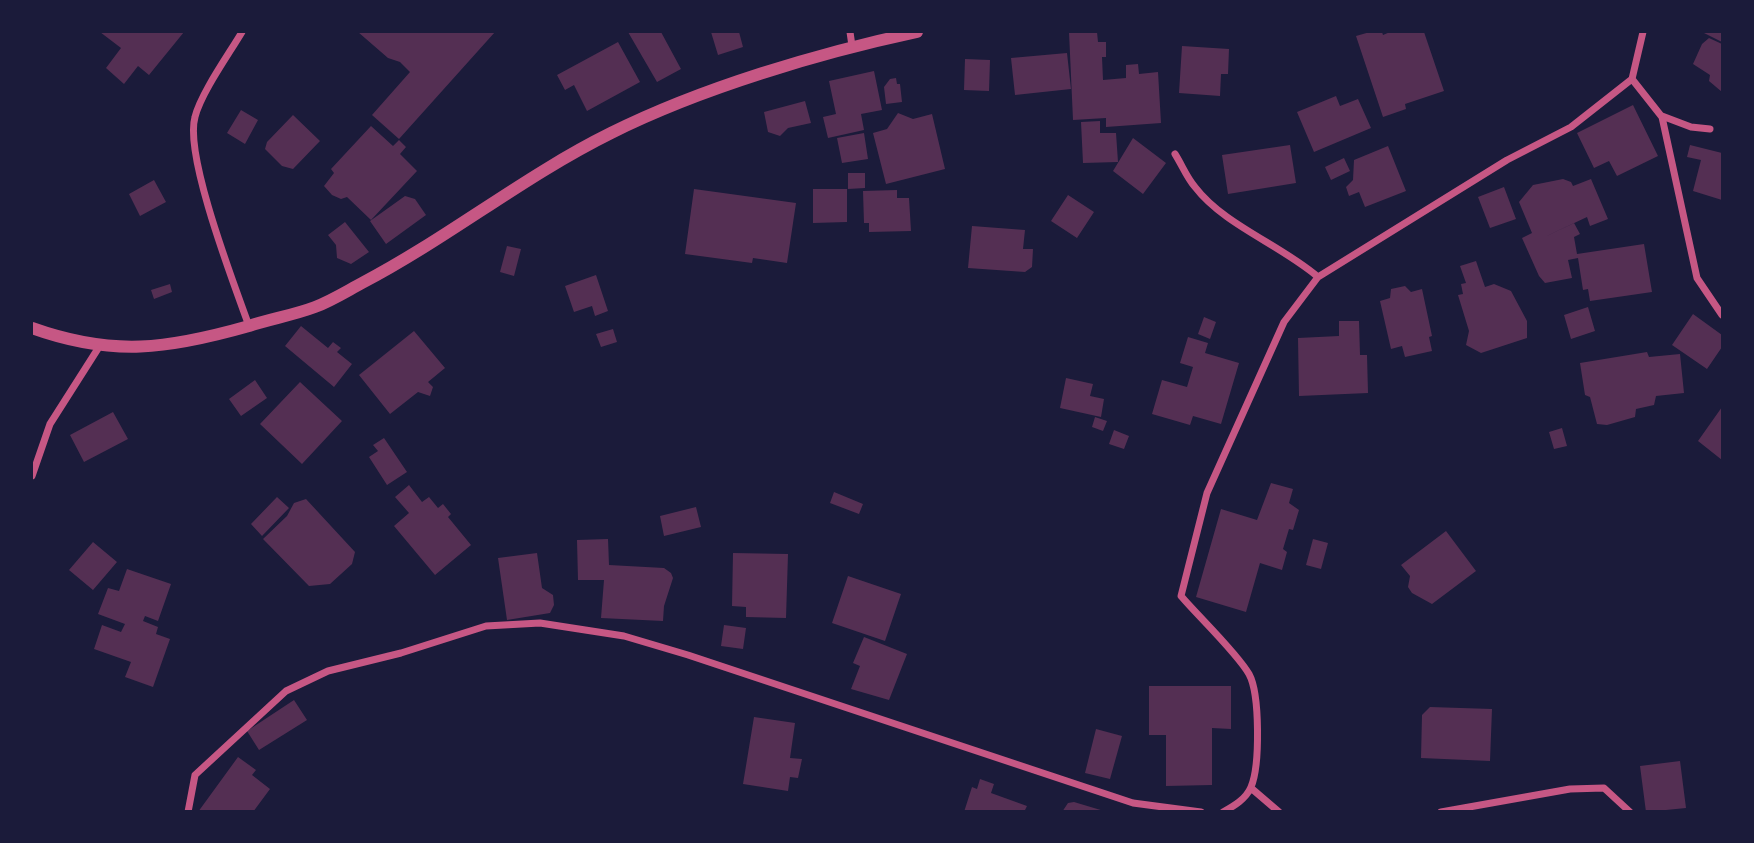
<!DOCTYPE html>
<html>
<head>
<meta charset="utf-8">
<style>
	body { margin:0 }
	#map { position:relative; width:1754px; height:843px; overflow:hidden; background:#1b1b3a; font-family:"Noto Sans",sans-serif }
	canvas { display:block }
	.frame { position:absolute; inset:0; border:33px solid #1b1b3a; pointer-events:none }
</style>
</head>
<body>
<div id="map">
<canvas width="1754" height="843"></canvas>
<div class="frame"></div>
</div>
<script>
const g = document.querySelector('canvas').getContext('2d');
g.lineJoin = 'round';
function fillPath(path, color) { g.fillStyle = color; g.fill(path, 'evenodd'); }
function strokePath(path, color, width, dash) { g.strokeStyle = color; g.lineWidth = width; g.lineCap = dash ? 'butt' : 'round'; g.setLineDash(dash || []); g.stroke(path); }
fillPath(new Path2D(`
	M 100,32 L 184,32 L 149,75 L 138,66 L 124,84 L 106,68 L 121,48 Z
	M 358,32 L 495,32 L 399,139 L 372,115 L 410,72 L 400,62 L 388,58 Z
	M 628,32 L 661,32 L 681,69 L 657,82 Z
	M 711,32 L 739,32 L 743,47 L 718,55 Z
	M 1069,32 L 1097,32 L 1098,42 L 1106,42 L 1106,57 L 1102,57 L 1103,80 L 1126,78 L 1126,65 L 1138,64 L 1139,74 L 1158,72 L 1161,123 L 1106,127 L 1106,118 L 1073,120 Z
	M 1370,32 L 1382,32 L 1383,35 L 1390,32 L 1424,32 L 1444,91 L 1405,104 L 1406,109 L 1383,117 L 1356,36 Z
	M 1702,32 L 1722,32 L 1722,42 Z
	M 1709,38 L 1722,44 L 1722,92 L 1709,81 L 1710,75 L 1693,64 L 1702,44 Z
	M 618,42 L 640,82 L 587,111 L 574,85 L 565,90 L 557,75 Z
	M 1182,46 L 1229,49 L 1228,74 L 1221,74 L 1220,96 L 1179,93 Z
	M 1067,53 L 1071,89 L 1015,95 L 1011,58 Z
	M 965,59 L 990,60 L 989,91 L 964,90 Z
	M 874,71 L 882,110 L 861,114 L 864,130 L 828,138 L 823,117 L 836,114 L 829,81 Z
	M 896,78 L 897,84 L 900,84 L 902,102 L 886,104 L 884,87 L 890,79 Z
	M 1336,96 L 1340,106 L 1358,99 L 1371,128 L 1314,152 L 1297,112 Z
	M 805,101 L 811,123 L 788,128 L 780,136 L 768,132 L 764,112 Z
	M 1633,105 L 1658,156 L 1617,176 L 1609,161 L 1594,168 L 1577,133 Z
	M 241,110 L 258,120 L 245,144 L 227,133 Z
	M 898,113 L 913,119 L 932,114 L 945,169 L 886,184 L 873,133 L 887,129 Z
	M 293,115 L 320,141 L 293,169 L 282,166 L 265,149 L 267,142 Z
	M 1100,121 L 1100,133 L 1116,133 L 1118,162 L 1083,163 L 1081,122 Z
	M 371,126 L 393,146 L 399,140 L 406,147 L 400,154 L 417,171 L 371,220 L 347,197 L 341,199 L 332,195 L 324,186 L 334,173 L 331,169 Z
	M 864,133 L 868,159 L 842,163 L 837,138 Z
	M 1133,138 L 1166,163 L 1143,194 L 1113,171 Z
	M 1290,145 L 1296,183 L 1228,194 L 1222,155 Z
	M 1690,145 L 1722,153 L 1722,200 L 1693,191 L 1701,160 L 1687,157 Z
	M 1388,146 L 1406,191 L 1365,207 L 1359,192 L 1349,196 L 1346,187 L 1353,180 L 1354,160 Z
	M 1344,158 L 1350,171 L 1331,180 L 1325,167 Z
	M 848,173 L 865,173 L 865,188 L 848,189 Z
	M 1563,179 L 1571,182 L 1573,186 L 1591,179 L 1608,219 L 1590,226 L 1587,217 L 1536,241 L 1574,223 L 1580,234 L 1574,237 L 1577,254 L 1644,244 L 1652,292 L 1590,301 L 1588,289 L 1583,290 L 1578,258 L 1568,260 L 1572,278 L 1545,283 L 1539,276 L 1522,238 L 1532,233 L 1519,202 L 1533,185 Z
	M 154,180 L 166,202 L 140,216 L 129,194 Z
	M 1504,187 L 1516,219 L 1490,228 L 1478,197 Z
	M 694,189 L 796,203 L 787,263 L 753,258 L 752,263 L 685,254 Z
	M 813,189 L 847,189 L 847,222 L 813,223 Z
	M 897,190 L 897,198 L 909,198 L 911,231 L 869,232 L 869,223 L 864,223 L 863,191 Z
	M 1068,195 L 1094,212 L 1077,238 L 1051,221 Z
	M 405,196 L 415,199 L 426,215 L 386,244 L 370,221 Z
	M 345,222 L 369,252 L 351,264 L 337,258 L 336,245 L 328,235 Z
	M 972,226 L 1025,230 L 1023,249 L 1033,249 L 1032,267 L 1025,272 L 968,268 Z
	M 507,246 L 521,249 L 514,276 L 500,272 Z
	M 1476,261 L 1485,287 L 1494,284 L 1511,291 L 1527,321 L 1527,338 L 1481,353 L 1466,345 L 1469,331 L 1458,295 L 1463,294 L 1461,284 L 1466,283 L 1460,266 Z
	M 596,275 L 608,311 L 595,316 L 592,306 L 574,312 L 565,286 Z
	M 170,284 L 172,292 L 154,299 L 151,290 Z
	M 1405,286 L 1411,292 L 1422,289 L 1432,336 L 1429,337 L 1432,351 L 1405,357 L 1402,346 L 1391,349 L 1380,301 L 1390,298 L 1391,289 Z
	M 1588,307 L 1595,331 L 1571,339 L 1564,315 Z
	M 1693,314 L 1722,335 L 1722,347 L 1707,369 L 1672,345 Z
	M 1204,317 L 1216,322 L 1210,339 L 1198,334 Z
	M 1339,321 L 1359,321 L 1360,355 L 1367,355 L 1368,393 L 1299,396 L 1298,338 L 1339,336 Z
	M 301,326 L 328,348 L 333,342 L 341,348 L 337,352 L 352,364 L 334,387 L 285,346 Z
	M 613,329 L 617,342 L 601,347 L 596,334 Z
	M 414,331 L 445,368 L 428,382 L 433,387 L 430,396 L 418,392 L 390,414 L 359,375 Z
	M 1188,337 L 1208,343 L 1205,353 L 1239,363 L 1221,424 L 1193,416 L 1190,425 L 1152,414 L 1162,380 L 1187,387 L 1193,367 L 1180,363 Z
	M 1647,352 L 1649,357 L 1680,354 L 1684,393 L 1656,396 L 1654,405 L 1636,409 L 1635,417 L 1607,425 L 1597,424 L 1590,397 L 1585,395 L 1580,363 Z
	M 1066,378 L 1093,384 L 1090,396 L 1104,399 L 1101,417 L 1060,408 Z
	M 255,380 L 267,398 L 241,416 L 229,399 Z
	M 300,382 L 342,421 L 302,464 L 260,424 Z
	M 1722,407 L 1722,460 L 1698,441 Z
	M 113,412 L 128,439 L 84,462 L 70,435 Z
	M 1095,417 L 1107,421 L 1103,431 L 1092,427 Z
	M 1562,428 L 1567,446 L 1554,449 L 1549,432 Z
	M 1114,430 L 1129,436 L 1124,449 L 1109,444 Z
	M 384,438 L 407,472 L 387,485 L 369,457 L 378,451 L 373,445 Z
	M 1271,483 L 1293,489 L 1289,503 L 1299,510 L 1293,530 L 1289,529 L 1283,549 L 1287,552 L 1282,570 L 1260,563 L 1246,612 L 1196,597 L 1221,509 L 1257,520 Z
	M 409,485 L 422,502 L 429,497 L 438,508 L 443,504 L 451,514 L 448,517 L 471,545 L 435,575 L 394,526 L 409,513 L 395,497 Z
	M 834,492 L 863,504 L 859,514 L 830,503 Z
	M 277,497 L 289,508 L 262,536 L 251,524 Z
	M 306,499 L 355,552 L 352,564 L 330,584 L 309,586 L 263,539 L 287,516 L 294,503 Z
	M 696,507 L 701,527 L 664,536 L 660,516 Z
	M 1446,531 L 1476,571 L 1432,604 L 1412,593 L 1408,587 L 1410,576 L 1401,565 Z
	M 608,539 L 609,565 L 664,568 L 671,573 L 673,578 L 664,606 L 663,621 L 601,618 L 604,580 L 578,580 L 577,540 Z
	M 1313,539 L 1328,543 L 1321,569 L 1306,565 Z
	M 93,542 L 117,562 L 93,590 L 69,570 Z
	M 537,553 L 542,588 L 553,595 L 554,605 L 550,613 L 507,620 L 498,558 Z
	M 733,553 L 788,554 L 786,618 L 746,617 L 746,607 L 732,606 Z
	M 127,569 L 171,584 L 158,621 L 145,616 L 143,621 L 158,627 L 156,634 L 170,639 L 153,687 L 125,677 L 131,662 L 94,649 L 102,625 L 121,632 L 125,624 L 98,614 L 108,588 L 119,591 Z
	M 848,576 L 901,594 L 885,641 L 832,623 Z
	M 724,625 L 746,628 L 743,649 L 721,646 Z
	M 864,637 L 907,654 L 889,700 L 851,689 L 860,666 L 853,663 Z
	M 1149,686 L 1231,686 L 1231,729 L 1212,728 L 1212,785 L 1166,786 L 1166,735 L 1149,735 Z
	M 294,700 L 307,720 L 259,750 L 247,731 Z
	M 1430,707 L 1492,709 L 1490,761 L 1421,758 L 1422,715 Z
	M 754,717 L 795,723 L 790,758 L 802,759 L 798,778 L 790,777 L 788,791 L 743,784 Z
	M 1096,729 L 1122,736 L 1110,779 L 1085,773 Z
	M 238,757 L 256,770 L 252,775 L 270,789 L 253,812 L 198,812 Z
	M 1680,761 L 1686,808 L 1646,812 L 1640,766 Z
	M 980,779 L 994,784 L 991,793 L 1027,806 L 1024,812 L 964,812 L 972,787 L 977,789 Z
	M 1074,802 L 1104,811 L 1104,812 L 1062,812 L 1068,803 Z`), '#542f53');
strokePath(new Path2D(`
	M 242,32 C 229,54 201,93 195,117 C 184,155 234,284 249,326
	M 850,32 L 852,46
	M 1643,32 L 1632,79 L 1662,117 L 1697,278 L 1722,315
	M 1662,116 L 1691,127 L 1710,129
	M 1175,154 C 1182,165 1187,178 1195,187 C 1224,225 1281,245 1318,277
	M 32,476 L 50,424 L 99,347
	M 1251,788 L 1279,812
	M 188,812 L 195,775 L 286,691 L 328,671 L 401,653 L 486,626 L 540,623 L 624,636 L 688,655 L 1133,803 L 1201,812
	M 1223,812 C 1234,806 1246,799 1251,787 C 1260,766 1260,694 1249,674 C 1237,653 1198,616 1181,596 L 1207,493 L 1284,322 L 1318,277 L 1507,160 L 1571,127 L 1632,79
	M 1441,812 L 1570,789 L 1604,788 L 1630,812`), '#c65784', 7);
strokePath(new Path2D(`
	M 32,328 C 113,357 168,349 249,326 C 270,319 294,315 315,307 C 331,301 347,291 362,283 C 448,238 524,176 611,133 C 701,88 819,53 917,32`), '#c65784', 12);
</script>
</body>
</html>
